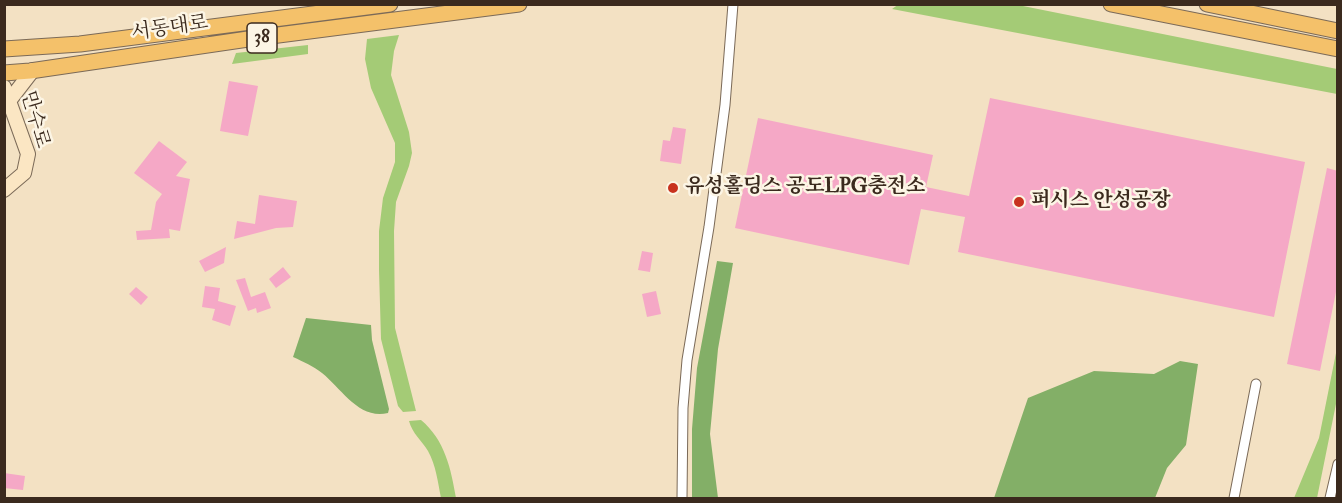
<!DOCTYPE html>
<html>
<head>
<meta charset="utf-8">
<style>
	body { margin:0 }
	#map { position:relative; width:1342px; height:503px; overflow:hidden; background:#f3e1c3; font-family:"IM FELL Double Pica",serif }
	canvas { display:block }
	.frame { position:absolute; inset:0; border:6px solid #3b2a1e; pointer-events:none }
</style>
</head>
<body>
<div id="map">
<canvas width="1342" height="503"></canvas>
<div class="frame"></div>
</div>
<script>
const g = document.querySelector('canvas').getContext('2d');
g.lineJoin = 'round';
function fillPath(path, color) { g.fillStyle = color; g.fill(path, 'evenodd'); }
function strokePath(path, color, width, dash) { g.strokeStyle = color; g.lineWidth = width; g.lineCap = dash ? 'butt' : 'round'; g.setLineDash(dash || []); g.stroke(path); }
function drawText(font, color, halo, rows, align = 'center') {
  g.font = font + ' "IM FELL Double Pica","Noto Serif KR",serif'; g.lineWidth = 5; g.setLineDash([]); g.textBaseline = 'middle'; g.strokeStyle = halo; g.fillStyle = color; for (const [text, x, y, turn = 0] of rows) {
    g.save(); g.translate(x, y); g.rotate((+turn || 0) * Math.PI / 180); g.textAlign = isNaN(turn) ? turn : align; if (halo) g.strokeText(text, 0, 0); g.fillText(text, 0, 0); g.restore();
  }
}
fillPath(new Path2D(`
	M 899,4 L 1018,5 L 1337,69 L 1337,94 L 892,9 Z
	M 399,35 L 394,51 L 391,75 L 409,132 L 412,153 L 409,166 L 396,202 L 394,231 L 395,328 L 416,411 L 403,412 L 398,406 L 381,339 L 379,270 L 379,231 L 383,198 L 395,162 L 395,143 L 371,88 L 365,59 L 367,39 Z
	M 308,45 L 308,54 L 232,64 L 236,53 Z
	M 1337,348 L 1337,399 L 1317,498 L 1294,498 L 1319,438 Z
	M 421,420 C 445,440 451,469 456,498 L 441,498 C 438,483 436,465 428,451 C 422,441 412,433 409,421 Z`), '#a4cb76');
fillPath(new Path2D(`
	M 717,261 L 733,263 L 718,349 L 710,434 L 718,498 L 692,498 L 692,429 L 697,368 Z
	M 306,318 L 371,325 L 372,340 L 389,409 L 388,413 C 359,420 342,389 322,373 C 313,366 304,362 293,357 Z
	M 1180,361 L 1198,364 L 1186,445 L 1167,468 L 1155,498 L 994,498 L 1028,398 L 1094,371 L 1154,374 Z`), '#83af67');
fillPath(new Path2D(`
	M 229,81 L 258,86 L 248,136 L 220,131 Z
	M 990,98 L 1305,162 L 1274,317 L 958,252 L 965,217 L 921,209 L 909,265 L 735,228 L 758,118 L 933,155 L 926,187 L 969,196 Z
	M 673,127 L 686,129 L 681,164 L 660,161 L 663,140 L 670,141 Z
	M 159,141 L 187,162 L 176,176 L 190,179 L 180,231 L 169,229 L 170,238 L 137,240 L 136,231 L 151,230 L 156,202 L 162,194 L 134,173 Z
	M 1327,168 L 1338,171 L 1338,282 L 1320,371 L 1287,364 Z
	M 259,195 L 297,201 L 293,227 L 276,228 L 234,239 L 237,221 L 255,224 Z
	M 226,247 L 224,263 L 205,272 L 199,261 Z
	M 642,251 L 653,253 L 650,272 L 638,270 Z
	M 283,267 L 291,277 L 276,288 L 269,279 Z
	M 245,278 L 251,297 L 265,292 L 271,308 L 257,313 L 256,308 L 248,311 L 236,280 Z
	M 205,286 L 220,288 L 218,301 L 236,306 L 230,326 L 212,320 L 215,309 L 202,307 Z
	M 136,287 L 148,297 L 141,305 L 129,294 Z
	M 656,291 L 661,314 L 647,317 L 642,294 Z
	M 4,473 L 25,476 L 23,490 L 4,488 Z`), '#f5a8c6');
const minor = new Path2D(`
	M 682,498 L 683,408 L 687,360 L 709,227 L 725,105 L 733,4
	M 1234,498 L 1256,384
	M 1330,498 L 1338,464`);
const secondary = new Path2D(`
	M 4,87 L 28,154 L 24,173 L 4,190
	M 9,101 L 33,70`);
const primary = new Path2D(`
	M 1111,4 L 1338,49
	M 1207,4 L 1338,31
	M 4,49 L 80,44 L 390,4
	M 4,73 L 30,71 L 255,38 L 519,4`);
strokePath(minor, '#7b6a58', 11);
strokePath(secondary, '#7b6a58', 16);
strokePath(primary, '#7b6a58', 17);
strokePath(minor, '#fff', 9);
strokePath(secondary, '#fbe6c3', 14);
strokePath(primary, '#f4c16a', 15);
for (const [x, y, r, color] of [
	[673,188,6,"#c8321e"],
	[1019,202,6,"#c8321e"]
]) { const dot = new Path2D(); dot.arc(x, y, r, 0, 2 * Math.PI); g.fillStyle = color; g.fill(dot); strokePath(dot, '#fcf5e5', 2); }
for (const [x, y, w] of [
	[262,38,30]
]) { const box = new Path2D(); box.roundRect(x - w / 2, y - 15, w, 30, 4.5); g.fillStyle = '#fcf5e5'; g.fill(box); strokePath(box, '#3b2a1e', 1.5); }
drawText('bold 18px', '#3b2a1e', null, [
	["38",262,38]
]);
drawText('20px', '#3b2a1e', '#fcf5e5', [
	["서동대로",170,29,-8],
	["만수로",34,120,74]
]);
drawText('bold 20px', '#3b2a1e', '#fcf5e5', [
	["유성홀딩스 공도LPG충전소",685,188],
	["퍼시스 안성공장",1031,202]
], 'left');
</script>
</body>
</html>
